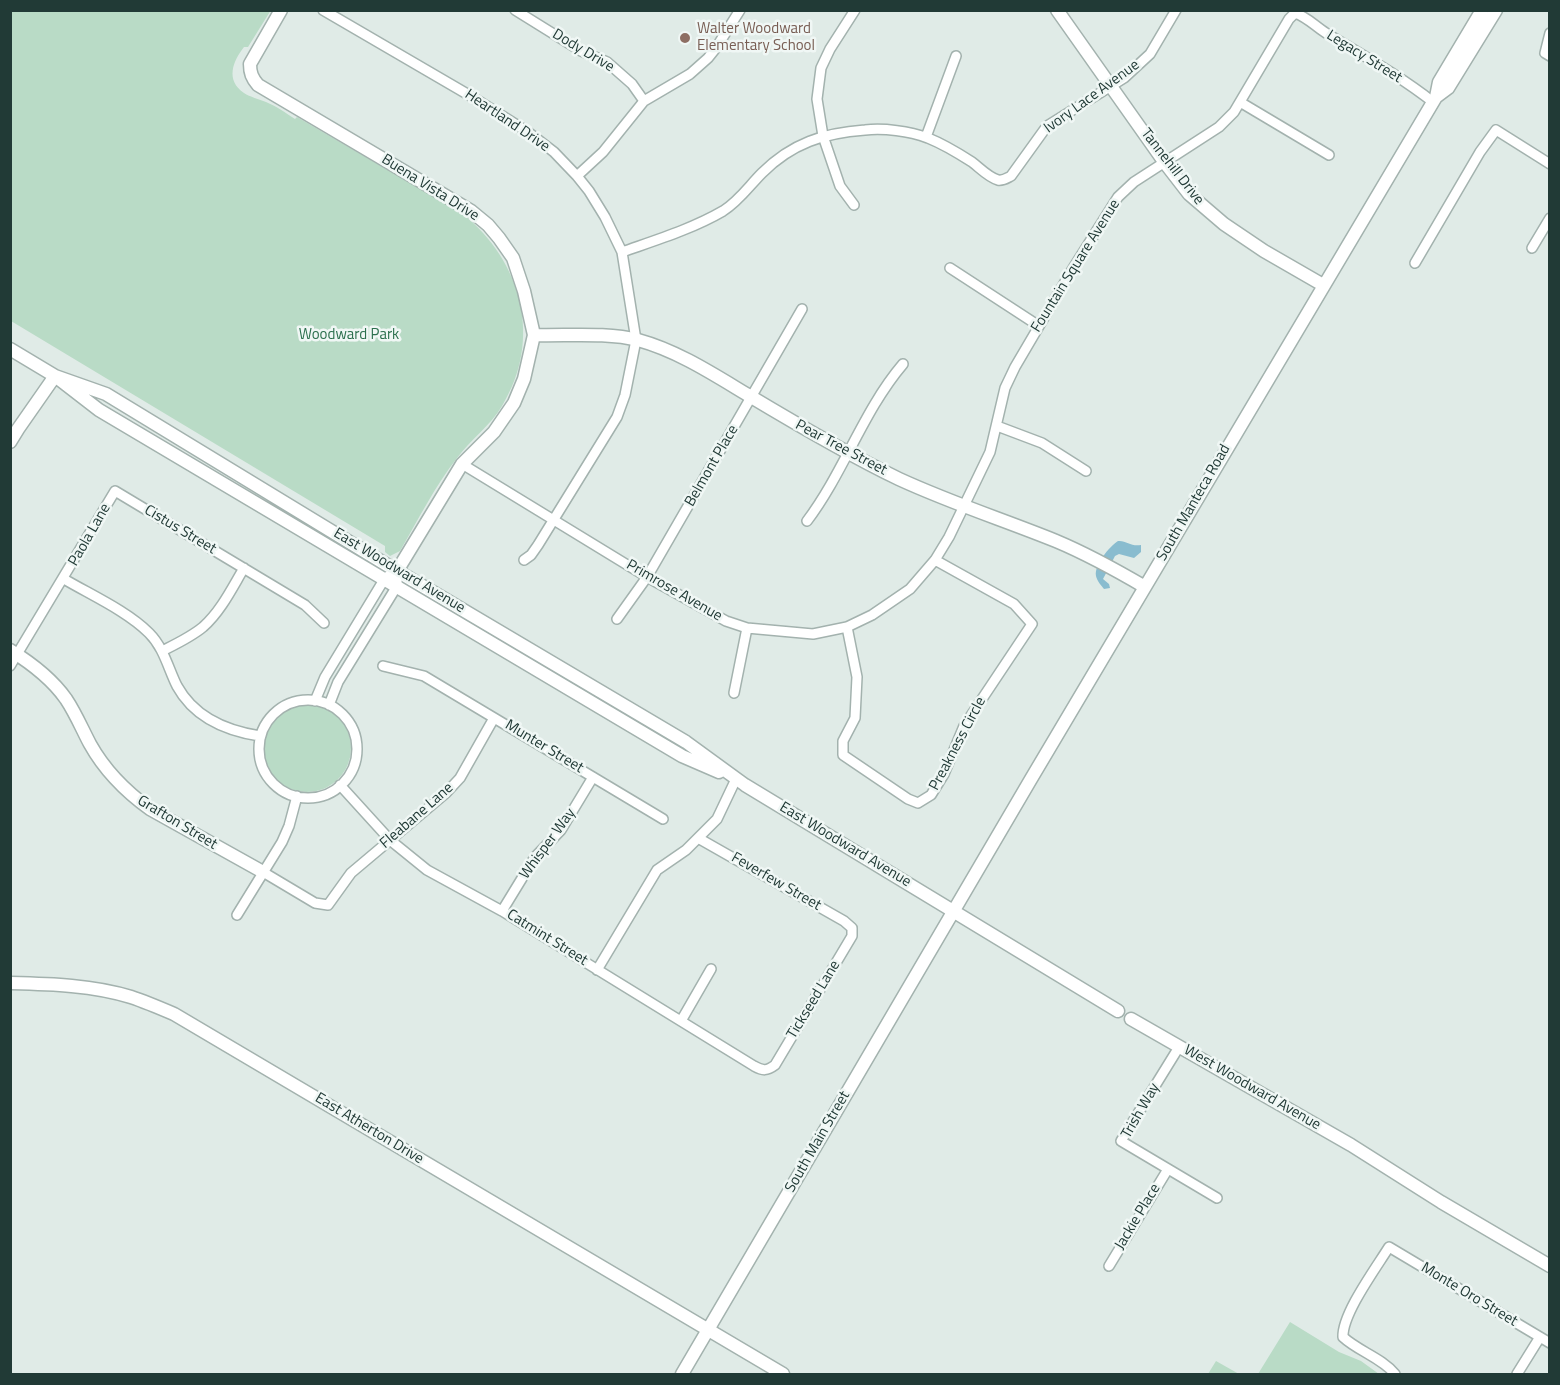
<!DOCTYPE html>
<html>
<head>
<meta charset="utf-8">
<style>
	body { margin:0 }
	#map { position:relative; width:1560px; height:1385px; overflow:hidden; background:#e0ebe7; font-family:"Titillium Web",sans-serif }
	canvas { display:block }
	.frame { position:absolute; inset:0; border:12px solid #213a36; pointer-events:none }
</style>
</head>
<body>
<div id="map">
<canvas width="1560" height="1385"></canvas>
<div class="frame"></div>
</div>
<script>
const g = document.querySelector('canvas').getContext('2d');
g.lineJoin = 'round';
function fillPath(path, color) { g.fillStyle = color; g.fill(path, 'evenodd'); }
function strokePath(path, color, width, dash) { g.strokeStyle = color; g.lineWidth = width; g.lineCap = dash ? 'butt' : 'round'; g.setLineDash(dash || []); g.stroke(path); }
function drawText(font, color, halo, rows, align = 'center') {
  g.font = font + ' "Titillium Web",sans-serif'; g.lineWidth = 5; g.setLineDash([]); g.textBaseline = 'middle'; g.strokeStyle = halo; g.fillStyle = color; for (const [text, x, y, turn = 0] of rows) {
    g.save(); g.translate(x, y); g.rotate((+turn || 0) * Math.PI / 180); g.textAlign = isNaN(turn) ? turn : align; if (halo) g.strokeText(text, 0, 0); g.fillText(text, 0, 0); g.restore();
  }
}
fillPath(new Path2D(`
	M 271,10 L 248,47 L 244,47 C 233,61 225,80 244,93 C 250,97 259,99 266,102 C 276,106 286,113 295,119 L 297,117 L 463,214 C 522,262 543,339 502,406 C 490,426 471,439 457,458 C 435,486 418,520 400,551 L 390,556 L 385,552 L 385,546 L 11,321 L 11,11 Z
	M263 748a44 44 0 1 1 88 0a44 44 0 1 1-88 0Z
	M 1290,1322 L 1339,1352 L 1361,1361 L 1379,1374 L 1258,1374 Z
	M 1216,1361 L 1239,1374 L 1208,1374 Z`), '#b9dbc6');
fillPath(new Path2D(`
	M 1118,541 C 1126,540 1131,547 1141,545 L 1141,552 L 1134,558 L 1119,554 L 1115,556 L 1103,579 L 1109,584 L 1110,588 L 1104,589 C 1101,585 1097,581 1096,576 C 1094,565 1109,547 1118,541 Z`), '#89bccf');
const minor = new Path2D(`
	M 323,10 L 474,98 L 528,132 L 554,152 L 577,176 L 589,191 L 605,217 L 622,252 L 636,340 L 625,395 L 617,417 L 538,545 L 531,555 L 524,560
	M 515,10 L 581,51 L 607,62 L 632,84 L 644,101
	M 1550,33 L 1545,53 L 1550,56
	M 1240,102 L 1329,155
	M 926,137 L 956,56
	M 577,176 L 603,152 L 644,101 L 690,74 L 708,58 L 716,48 L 740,10
	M 854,205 L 840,186 L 823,136 L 817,99 L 821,68 L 830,49 L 855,10
	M 1532,248 L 1550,218
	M 622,252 C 656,240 692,229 723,211 C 739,201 749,186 762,173 C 792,143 824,133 865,130 C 884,128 909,131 928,138 C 943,144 958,153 972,162 C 980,168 988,177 998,180 C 1003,181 1007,178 1011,176 L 1047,126 L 1124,78 L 1150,54 L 1176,10
	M 1415,263 L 1480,152 L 1496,130 L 1550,164
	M 950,268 L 1039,326
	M 997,426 L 1042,443 L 1086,471
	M 462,464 L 647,577 L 726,621 L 747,628 L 813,634 L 847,627 L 872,615 L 910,589 L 935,560 L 949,537 L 990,452 L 1005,388 L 1015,367 L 1072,270 L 1118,197 L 1134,182 L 1219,127 L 1234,112 L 1289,19 L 1295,13 C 1307,17 1315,26 1326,33 C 1362,55 1400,76 1433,102
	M 807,521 C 844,472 863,411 903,364
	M 64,579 C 91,595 127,611 149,633 C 164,648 168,668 177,686 C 194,717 227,731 260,736
	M 617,619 L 647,577 L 802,309
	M 847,627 L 857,677 L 855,718 L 843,741 L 843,755 L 908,799 L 918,803 L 931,795 L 944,774 L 964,726 L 1032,624 L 1014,604 L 935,560
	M 162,651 C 176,644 191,637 203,627 C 221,611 232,588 244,568
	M 10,666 L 115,491 L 305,605 L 324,623
	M 383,666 L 424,676 L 663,819
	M 734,693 L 747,628
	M259 749a49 49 0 1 1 98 0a49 49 0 1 1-98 0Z
	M 315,701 L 325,677 L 385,578 L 397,571
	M 329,705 L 338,682 L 397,586 L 397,571
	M 340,785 L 390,840 L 427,870 L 502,911 L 754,1066 C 763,1071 767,1071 775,1065 L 852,936 L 852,928 L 844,921 L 698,838
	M 263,872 L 315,903 L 328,905 L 351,873 L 446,793 L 460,778 L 494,718
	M 502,911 L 535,857 L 561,830 L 593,777
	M 237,915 L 282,842 L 289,826 L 297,796
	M 597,970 L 657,870 L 686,850 L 717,819 L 736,779
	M 681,1021 L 711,969
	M 1179,1047 L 1121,1141 L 1217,1198
	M 1109,1266 L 1168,1169
	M 1395,1374 C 1382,1358 1358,1351 1343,1337 C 1342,1314 1376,1268 1389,1247 L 1550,1343
	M 1517,1374 L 1540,1337`);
const tertiary = new Path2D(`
	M 281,10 L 250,64 C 250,73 252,78 258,85 L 471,211 L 488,225 L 499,238 L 513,258 L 524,291 L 534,335 L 524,379 L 514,403 L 494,432 L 462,464 L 397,571
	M 1057,10 L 1165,163 L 1189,194 L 1224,224 L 1264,251 L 1323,285
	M 1436,97 L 1448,88 L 1496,10
	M 534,335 C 566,336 607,332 638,340 C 678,351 713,374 748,395 C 798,425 847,454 899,479 C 951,503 1004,520 1056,541 C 1087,554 1116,570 1145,587
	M 10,349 L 55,376 L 99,410 L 682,756 L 719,772
	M 55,376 L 106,394 L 387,565 L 686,742 L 745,785 L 1118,1011
	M 10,442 L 18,429 L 55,376
	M 10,650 C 31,663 52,679 66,699 C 76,714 82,729 90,744 C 105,771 125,791 150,809 L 263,872
	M 10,983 C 50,984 93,985 131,997 C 146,1002 160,1008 174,1014 L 783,1374
	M 1131,1019 L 1351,1145 L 1441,1202 L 1550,1266
	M 682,1374 L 1031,779 L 1436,97 L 1439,82 L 1482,10`);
strokePath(minor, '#a3b2ae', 12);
strokePath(tertiary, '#a3b2ae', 15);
strokePath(minor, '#fff', 9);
strokePath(tertiary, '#fff', 12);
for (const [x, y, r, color] of [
	[685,38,6,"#8d6e63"]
]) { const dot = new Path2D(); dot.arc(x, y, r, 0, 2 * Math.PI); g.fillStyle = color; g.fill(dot); strokePath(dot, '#f0f7f5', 2); }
drawText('15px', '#785e54', '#f0f7f5', [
	["Walter Woodward",697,29],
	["Elementary School",697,46]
], 'left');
drawText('15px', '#213a36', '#f0f7f5', [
	["Dody Drive",583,51,31],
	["Legacy Street",1364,57,32],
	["Ivory Lace Avenue",1092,97,-36],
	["Heartland Drive",507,121,34],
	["Tannehill Drive",1172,167,52],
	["Buena Vista Drive",430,188,32],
	["Fountain Square Avenue",1076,266,-58],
	["Pear Tree Street",841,448,28],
	["Belmont Place",712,466,-60],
	["South Manteca Road",1194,503,-60],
	["Cistus Street",180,530,31],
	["Paola Lane",90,535,-60],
	["East Woodward Avenue",399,571,31],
	["Primrose Avenue",674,591,30],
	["Preakness Circle",958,744,-62],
	["Munter Street",544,747,31],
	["Fleabane Lane",417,816,-41],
	["Grafton Street",177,823,31],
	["Whisper Way",548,844,-54],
	["East Woodward Avenue",845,845,31],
	["Feverfew Street",776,882,30],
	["Catmint Street",547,938,32],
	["Tickseed Lane",814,1000,-59],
	["West Woodward Avenue",1252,1088,30],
	["Trish Way",1141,1111,-60],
	["East Atherton Drive",369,1129,31],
	["South Main Street",818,1142,-60],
	["Jackie Place",1138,1217,-59],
	["Monte Oro Street",1469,1295,31]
]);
drawText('15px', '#2c704e', '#f0f7f5', [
	["Woodward Park",349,335]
]);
</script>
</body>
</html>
